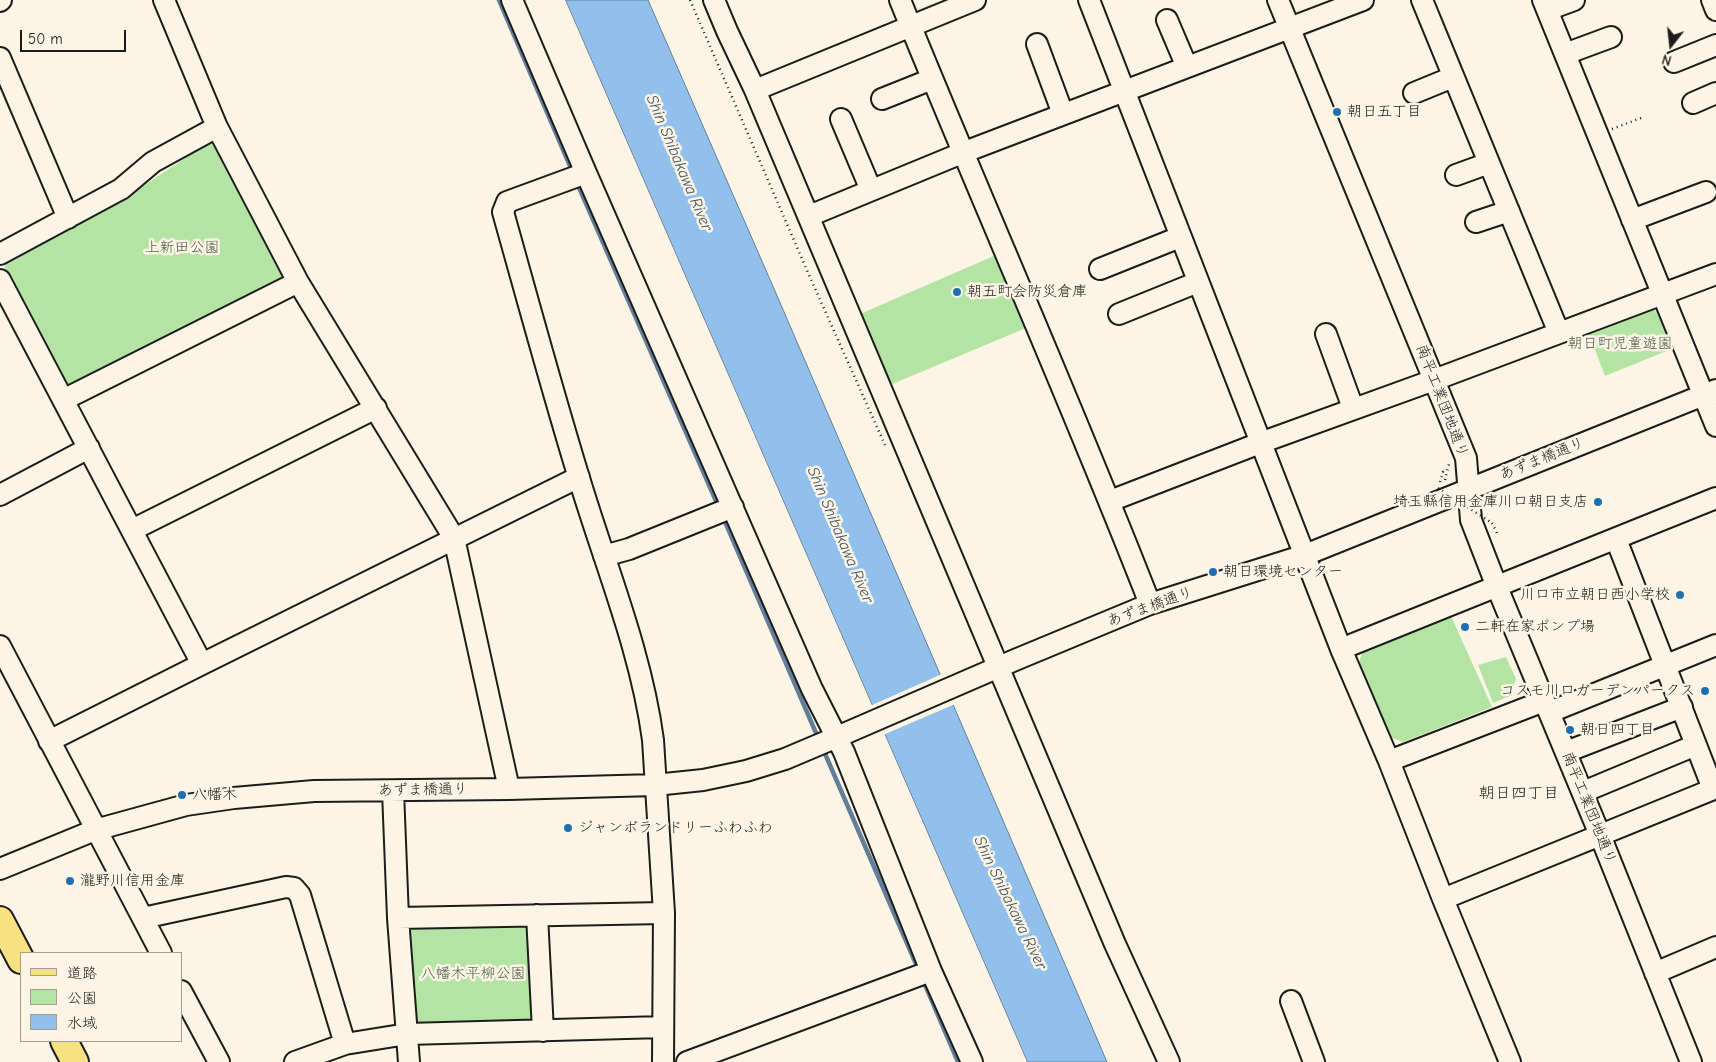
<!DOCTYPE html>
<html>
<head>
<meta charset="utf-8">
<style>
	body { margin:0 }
	#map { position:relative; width:1716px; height:1062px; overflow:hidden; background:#fcf5e5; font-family:"Comic Neue","Klee One",sans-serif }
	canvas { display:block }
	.legend { position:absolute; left:20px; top:952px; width:162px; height:90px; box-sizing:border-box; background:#fcf5e5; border:1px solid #a29e95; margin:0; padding:6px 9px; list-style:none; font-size:15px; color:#1c1c1c }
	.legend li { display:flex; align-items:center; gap:10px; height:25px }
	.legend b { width:25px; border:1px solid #a29e95 }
	.north { position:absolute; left:1646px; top:20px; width:50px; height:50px; -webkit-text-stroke:4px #fcf5e5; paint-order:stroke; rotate:196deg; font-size:14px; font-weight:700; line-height:20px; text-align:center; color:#1c1c1c }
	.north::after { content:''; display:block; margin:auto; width:18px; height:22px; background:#1c1c1c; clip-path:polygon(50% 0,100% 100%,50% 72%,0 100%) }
	.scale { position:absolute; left:20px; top:30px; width:106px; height:22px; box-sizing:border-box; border:2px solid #1c1c1c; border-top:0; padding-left:6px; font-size:15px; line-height:18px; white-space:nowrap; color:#1c1c1c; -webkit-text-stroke:4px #fcf5e5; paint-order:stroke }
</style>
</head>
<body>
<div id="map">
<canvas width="1716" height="1062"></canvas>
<ul class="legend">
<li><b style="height:6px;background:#f6e281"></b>道路</li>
<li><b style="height:14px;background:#b3e4a4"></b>公園</li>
<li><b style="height:14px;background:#92c0ec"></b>水域</li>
</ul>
<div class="north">N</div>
<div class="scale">50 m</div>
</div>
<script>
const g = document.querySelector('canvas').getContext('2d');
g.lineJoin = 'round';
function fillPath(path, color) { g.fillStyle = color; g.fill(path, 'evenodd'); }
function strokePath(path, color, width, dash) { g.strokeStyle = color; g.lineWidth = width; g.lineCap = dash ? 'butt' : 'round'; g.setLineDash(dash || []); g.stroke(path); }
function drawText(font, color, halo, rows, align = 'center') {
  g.font = font + ' "Comic Neue","Klee One",sans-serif'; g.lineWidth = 5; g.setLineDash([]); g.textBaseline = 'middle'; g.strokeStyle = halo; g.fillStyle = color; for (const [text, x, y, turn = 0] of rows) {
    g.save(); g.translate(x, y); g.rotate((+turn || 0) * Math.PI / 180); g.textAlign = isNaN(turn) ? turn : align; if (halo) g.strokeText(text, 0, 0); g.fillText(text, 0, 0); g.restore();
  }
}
fillPath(new Path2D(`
	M 208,143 L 215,145 L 285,274 L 282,281 L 72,386 L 65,383 L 4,266 L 7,258 L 122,200 Z
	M 996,255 L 1026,328 L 890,385 L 860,314 Z
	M 1650,308 L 1658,312 L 1674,348 L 1605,376 L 1588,331 Z
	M 1451,616 L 1492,707 L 1403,742 L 1390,737 L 1359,664 L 1362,653 Z
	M 1506,657 L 1516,679 L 1510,696 L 1493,703 L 1478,665 Z
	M 527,922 L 531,926 L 534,1023 L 417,1026 L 412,1022 L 407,930 L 411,925 Z`), '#b3e4a4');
const water = new Path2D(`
	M 566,0 L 648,0 L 775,291 L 1107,1062 L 1028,1062 Z`);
fillPath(water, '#92c0ec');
strokePath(water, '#637e99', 1);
fillPath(new Path2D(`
	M 942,674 L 955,704 L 883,735 L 870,706 Z`), '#fcf5e5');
strokePath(new Path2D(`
	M 499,0 L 573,173
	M 577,183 L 719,508
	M 723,517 L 819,740
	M 823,749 L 919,971
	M 923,980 L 958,1062`), '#637e99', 4.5);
const minor = new Path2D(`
	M 164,0 L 217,127 L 298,282 L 454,538 L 509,789
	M 512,0 L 586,173 L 812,689 L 844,752 L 931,971 L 972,1062
	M 714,0 L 727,31 L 755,90 L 1115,944 L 1169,1062
	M 900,0 C 982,202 1071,401 1150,604
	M 1089,0 L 1341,649 L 1389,761 L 1443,899 L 1510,1062
	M 1278,0 L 1466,458 L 1471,520 L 1497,587 L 1600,835 L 1691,1062
	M 1422,0 L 1559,333
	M 1543,0 L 1716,426
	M 1712,0 L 1716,10
	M 0,1 L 1,0
	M 1547,10 L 1574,0
	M 1167,20 L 1187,67
	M 1037,44 L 1063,114
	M 1565,54 L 1611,37
	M 0,58 L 68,218
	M 1674,62 L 1716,45
	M 755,90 L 975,0
	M 1414,93 L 1453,77
	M 882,99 L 932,79
	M 1693,103 L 1716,93
	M 841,119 L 871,190
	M 586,173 L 507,202 L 503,212 C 528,301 552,390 579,478 C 605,565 641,650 653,740 L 664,913 L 663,1062
	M 1456,175 L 1489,163
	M 809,216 L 962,153 L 1363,0
	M 1632,220 L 1706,192
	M 1476,222 L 1509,211
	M 0,254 L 121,189 L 153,162 L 217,127
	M 1100,269 L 1180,237
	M 0,280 L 202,664
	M 1119,314 L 1198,282
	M 1326,334 L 1353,408
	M 63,400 L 298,282
	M 0,495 L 89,448
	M 1110,501 L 1260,443 L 1434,380 L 1716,274
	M 132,530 L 376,408
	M 1616,539 L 1713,789
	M 604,556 L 629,549 L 733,507
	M 0,646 L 161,953
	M 1341,649 L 1716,498
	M 1550,712 L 1716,645
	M 49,741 L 202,664 L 579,477
	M 1566,752 L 1682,707
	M 1389,761 L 1544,701
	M 393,791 L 398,918 L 409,1062
	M 1583,792 L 1696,745
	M 0,869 L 95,830 L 186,805 L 234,798 L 314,791 L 509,789 L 655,785 L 703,780 L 746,771 L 785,759 L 837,737 L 1015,660 L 1150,604 L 1305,555 L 1716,390
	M 1443,899 L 1716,788
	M 537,915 L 543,1031
	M 143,918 L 286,887 L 294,888 L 300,895 L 345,1044
	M 398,918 L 664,913
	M 1655,973 L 1716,947
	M 181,991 L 219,1062
	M 1291,1001 L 1314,1062
	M 295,1062 L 345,1044 L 407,1034 L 663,1027
	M 687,1062 L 931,971`);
const major = new Path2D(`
	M 0,920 L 21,960
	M 64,1041 L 75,1062`);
strokePath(minor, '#1c1c1c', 24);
strokePath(major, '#1c1c1c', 30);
strokePath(new Path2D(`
	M 690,0 L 809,275 L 885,445
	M 1612,129 L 1641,118
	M 1445,480 L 1449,464
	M 1440,482 L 1443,472 L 1446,473
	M 1492,523 L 1497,533 L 1495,534 L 1494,533`), '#1c1c1c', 2.5, [1, 4]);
strokePath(minor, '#fcf5e5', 20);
strokePath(major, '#f6e281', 26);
strokePath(new Path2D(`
	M 1438,488 L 1492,523`), '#1c1c1c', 2.5, [1, 4]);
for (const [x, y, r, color] of [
	[1337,112,5,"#1f6fb2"],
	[957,292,5,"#1f6fb2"],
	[1598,502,5,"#1f6fb2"],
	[1213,572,5,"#1f6fb2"],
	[1680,595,5,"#1f6fb2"],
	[1465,627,5,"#1f6fb2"],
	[1705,691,5,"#1f6fb2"],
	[1570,730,5,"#1f6fb2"],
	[182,795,5,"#1f6fb2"],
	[568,828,5,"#1f6fb2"],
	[70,881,5,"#1f6fb2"]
]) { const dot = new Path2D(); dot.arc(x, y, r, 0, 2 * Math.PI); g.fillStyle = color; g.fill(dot); strokePath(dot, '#fcf5e5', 2); }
drawText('15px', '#1c1c1c', '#fcf5e5', [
	["朝日五丁目",1347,112],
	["朝五町会防災倉庫",967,292],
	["埼玉縣信用金庫川口朝日支店",1588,502,"right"],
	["朝日環境センター",1223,572],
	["川口市立朝日西小学校",1670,595,"right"],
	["二軒在家ポンプ場",1475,627],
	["コスモ川口ガーデンパークス",1695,691,"right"],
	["朝日四丁目",1580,730],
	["八幡木",192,795],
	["ジャンボランドリーふわふわ",578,828],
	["瀧野川信用金庫",80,881]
], 'left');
drawText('15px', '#495845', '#fcf5e5', [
	["上新田公園",182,248],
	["朝日町児童遊園",1620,344],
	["八幡木平柳公園",473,974]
]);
drawText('15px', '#1c1c1c', '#fcf5e5', [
	["南平工業団地通り",1442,401,69],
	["あずま橋通り",1542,459,-22],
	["あずま橋通り",1150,607,-20],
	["あずま橋通り",423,790,-1],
	["南平工業団地通り",1589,808,68]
]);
drawText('italic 16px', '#455565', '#fcf5e5', [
	["Shin Shibakawa River",679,163,67],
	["Shin Shibakawa River",840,535,67],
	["Shin Shibakawa River",1010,903,64]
]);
drawText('16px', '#1c1c1c', '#fcf5e5', [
	["朝日四丁目",1519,793]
]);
</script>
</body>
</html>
